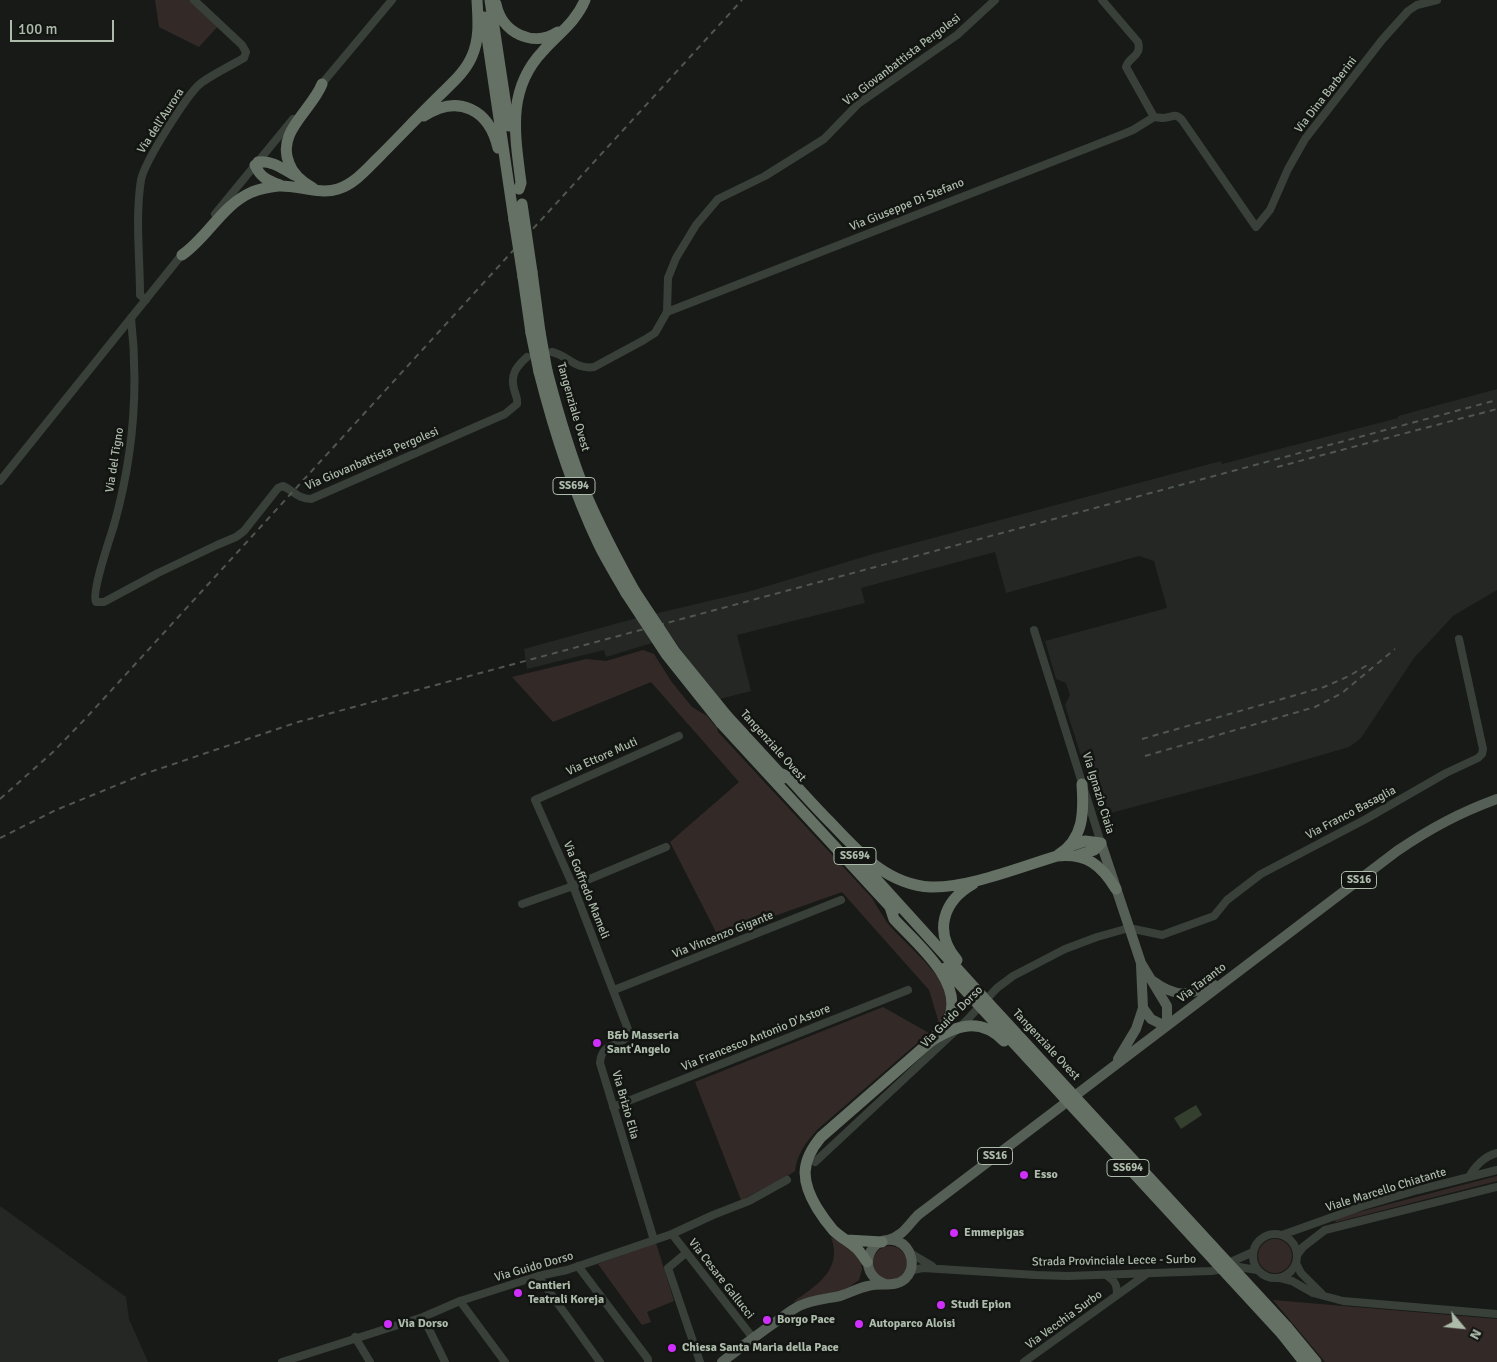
<!DOCTYPE html>
<html>
<head>
<meta charset="utf-8">
<style>
	body { margin:0 }
	#map { position:relative; width:1497px; height:1362px; overflow:hidden; background:#181a18; font-family:Signika,sans-serif }
	canvas { display:block }
	.north { position:absolute; left:1437px; top:1302px; width:50px; height:50px; -webkit-text-stroke:4px #131513; paint-order:stroke; rotate:118deg; font-size:14px; font-weight:700; line-height:20px; text-align:center; color:#adbbaa }
	.north::after { content:''; display:block; margin:auto; width:18px; height:22px; background:#adbbaa; clip-path:polygon(50% 0,100% 100%,50% 72%,0 100%) }
	.scale { position:absolute; left:10px; top:20px; width:104px; height:22px; box-sizing:border-box; border:2px solid #adbbaa; border-top:0; padding-left:6px; font-size:15px; line-height:18px; white-space:nowrap; color:#adbbaa; -webkit-text-stroke:4px #131513; paint-order:stroke }
</style>
</head>
<body>
<div id="map">
<canvas width="1497" height="1362"></canvas>
<div class="north">N</div>
<div class="scale">100 m</div>
</div>
<script>
const g = document.querySelector('canvas').getContext('2d');
g.lineJoin = 'round';
function fillPath(path, color) { g.fillStyle = color; g.fill(path, 'evenodd'); }
function strokePath(path, color, width, dash) { g.strokeStyle = color; g.lineWidth = width; g.lineCap = dash ? 'butt' : 'round'; g.setLineDash(dash || []); g.stroke(path); }
function drawText(font, color, halo, rows, align = 'center') {
  g.font = font + ' Signika,sans-serif'; g.lineWidth = 5; g.setLineDash([]); g.textBaseline = 'middle'; g.strokeStyle = halo; g.fillStyle = color; for (const [text, x, y, turn = 0] of rows) {
    g.save(); g.translate(x, y); g.rotate((+turn || 0) * Math.PI / 180); g.textAlign = isNaN(turn) ? turn : align; if (halo) g.strokeText(text, 0, 0); g.fillText(text, 0, 0); g.restore();
  }
}
fillPath(new Path2D(`
	M 1497,389 L 1497,590 L 1453,616 L 1414,658 L 1361,738 L 1356,742 L 1349,747 L 1260,773 L 1107,814 L 1099,813 L 1065,705 L 1070,695 L 1066,683 L 1056,679 L 1045,641 L 1167,608 L 1154,561 L 1139,556 L 1006,593 L 995,552 L 861,588 L 865,603 L 737,635 L 751,691 L 720,699 L 691,664 L 672,637 L 606,657 L 604,650 L 527,669 L 524,649 L 633,619 L 751,591 L 873,554 L 1026,513 L 1221,461 L 1222,464 L 1398,418 L 1398,416 Z
	M 0,1206 L 126,1297 L 129,1319 L 148,1362 L 0,1362 Z`), '#242724');
fillPath(new Path2D(`
	M 155,0 L 194,0 L 220,24 L 199,47 L 159,27 Z
	M 643,650 L 654,654 L 671,681 L 692,707 L 707,716 L 717,728 L 718,732 L 872,898 C 876,905 881,913 886,921 C 901,941 944,973 947,998 C 948,1007 943,1016 939,1023 L 929,990 L 842,892 L 718,936 L 670,842 L 739,782 L 651,682 L 553,722 L 512,677 L 586,659 L 606,661 Z
	M 883,1007 L 929,1033 L 818,1129 C 806,1142 797,1154 795,1171 L 786,1177 L 741,1200 L 695,1082 Z
	M 1497,1176 L 1497,1181 L 1337,1222 L 1335,1222 L 1336,1218 Z
	M 831,1237 L 849,1248 L 861,1259 L 862,1270 L 859,1280 L 845,1290 L 793,1302 C 817,1285 843,1270 831,1237 Z
	M1258 1256a17 17 0 1 1 34 0a17 17 0 1 1-34 0Z
	M 656,1243 L 674,1301 L 647,1312 L 651,1322 L 642,1325 L 598,1264 Z
	M873 1263a17 17 0 1 1 34 0a17 17 0 1 1-34 0Z
	M 1273,1300 L 1497,1319 L 1497,1362 L 1325,1362 Z`), '#332a28');
fillPath(new Path2D(`
	M 1196,1105 L 1202,1115 L 1181,1129 L 1174,1118 Z`), '#353f2d');
strokePath(new Path2D(`
	M 1102,0 L 1138,42 C 1142,57 1129,56 1126,67 L 1154,117 C 1157,117 1160,118 1163,118 C 1172,118 1175,112 1182,120 L 1256,227 L 1270,210 L 1288,169 L 1305,139 L 1382,40 L 1408,11 L 1417,5 L 1437,0
	M 320,86 L 392,0
	M 215,214 L 293,119
	M 146,300 L 140,295 C 140,257 135,218 141,180 C 144,163 187,94 201,83 C 215,73 230,66 244,58 L 246,52 L 242,45 L 194,0
	M 667,312 L 1121,135 L 1133,130 L 1154,117
	M 131,318 C 139,388 133,458 114,525 C 110,538 91,593 96,602 L 104,602 L 158,573 L 217,545 L 236,537 L 244,531 L 278,488 L 283,486 C 294,491 298,499 311,499 L 505,414 L 517,404 C 518,398 515,394 514,389 C 510,374 517,366 527,357
	M 552,352 C 569,356 575,370 594,367 L 644,340 L 655,333 L 667,312 L 668,278 L 676,258 L 696,225 L 718,199 L 765,176 L 824,139 L 858,104 L 957,35 L 995,0
	M 0,481 L 184,252
	M 1034,630 L 1101,843
	M 522,904 L 573,886 L 666,847
	M 614,990 L 841,900
	M 613,1107 L 908,990
	M 815,1162 L 966,1021 L 997,988 L 1013,976 L 1065,949 L 1097,937 L 1129,928 L 1162,935 L 1214,916 L 1227,900 L 1261,874 L 1366,819 L 1446,773 L 1478,758 L 1482,754 L 1483,749 L 1459,639
	M 1469,1177 C 1475,1166 1485,1156 1497,1153
	M1253 1256a22 22 0 1 1 44 0a22 22 0 1 1-44 0Z
	M 672,1234 L 753,1338
	M 1282,1235 L 1363,1206 L 1418,1190 L 1497,1170
	M 654,1240 L 600,1063 C 602,1039 622,1050 629,1032 L 573,886 L 535,800 L 679,736
	M 686,1253 L 668,1268 L 700,1362
	M 910,1253 L 932,1266
	M 1297,1255 L 1303,1247 L 1325,1230 L 1497,1187
	M 1296,1263 L 1301,1273 L 1322,1294
	M 1224,1265 L 1253,1252
	M 578,1266 L 648,1359 L 648,1362
	M 909,1273 L 913,1270 L 923,1268 L 1036,1275 L 1067,1276 L 1211,1271 L 1239,1267 L 1257,1270
	M 1106,1275 C 1115,1281 1117,1284 1117,1295
	M 538,1276 L 600,1362
	M 1280,1278 L 1292,1281 L 1313,1293 L 1343,1301 L 1497,1314
	M 460,1301 L 505,1362
	M 423,1317 L 445,1362
	M 355,1337 L 370,1362
	M 282,1362 L 423,1317 L 460,1301 L 538,1276 L 567,1270 L 672,1234 L 713,1215 L 749,1201 L 787,1180
	M 1024,1362 L 1148,1273`), '#394039', 8);
strokePath(new Path2D(`
	M 1101,843 L 1141,963 L 1167,1006 L 1167,1019 L 1165,1026
	M 1153,981 C 1176,998 1189,996 1213,984
	M 1143,1008 L 1151,1019 L 1165,1026
	M 1118,1059 L 1136,1029 L 1143,1008 L 1141,965
	M 888,1240 C 903,1236 908,1225 918,1215 L 1397,851 C 1431,828 1459,813 1497,799
	M 722,1362 C 740,1348 758,1334 777,1321 C 784,1316 791,1310 799,1306 C 812,1300 826,1299 840,1296 C 850,1293 858,1288 868,1286 C 881,1282 894,1288 905,1279 C 917,1267 912,1247 897,1241 C 870,1232 854,1273 885,1284`), '#565f55', 10);
strokePath(new Path2D(`
	M 490,0 L 509,126
	M 496,4 C 502,33 533,48 558,32
	M 484,17 L 514,220
	M 424,116 C 458,94 489,109 498,148
	M 258,162 C 272,160 283,169 294,175
	M 255,165 C 260,177 268,181 280,185
	M 313,188 C 302,182 293,175 289,163 C 276,132 312,110 322,84
	M 519,189 L 521,183 C 515,135 506,90 543,51 C 558,34 576,22 585,0
	M 182,255 C 208,237 222,205 252,192 C 260,189 270,187 278,186 C 298,185 319,195 338,189 C 354,184 366,170 377,159 C 396,140 414,121 433,102 C 447,87 464,75 472,56 C 480,38 478,19 477,0
	M 532,272 L 540,332
	M 523,277 L 531,333
	M 547,371 C 558,413 570,454 586,494 C 600,527 617,559 634,590
	M 539,372 C 554,431 572,488 598,543 C 606,560 617,577 626,593
	M 727,716 L 784,778
	M 721,723 L 894,911
	M 779,773 L 787,776 C 802,792 816,808 831,823 C 859,853 888,885 931,887 C 969,888 1020,867 1057,856 C 1087,853 1101,865 1116,889
	M 1070,846 L 1085,841 L 1101,843 L 1094,850 L 1076,856
	M 1058,855 C 1084,839 1084,812 1082,784
	M 857,858 L 982,996
	M 957,960 C 933,932 943,901 973,884
	M 945,968 L 976,1002
	M 847,1240 L 882,1242
	M 867,1262 C 863,1256 860,1251 855,1247 C 848,1241 840,1237 833,1230 C 827,1223 822,1216 817,1208 C 801,1181 800,1162 821,1137 L 931,1041 C 938,1033 946,1025 950,1015 C 962,980 915,942 894,919 L 890,907
	M 1287,1327 L 1316,1362
	M 1282,1334 L 1304,1362`), '#667165', 11);
strokePath(new Path2D(`
	M 1277,467 L 1497,409
	M 1142,739 L 1324,687 L 1349,676 L 1369,664
	M 1145,756 L 1315,707 L 1342,693 L 1395,649
	M 0,799 L 53,752 L 86,718 L 742,0
	M 0,838 L 56,810 L 144,774 L 298,722 L 1497,400`), '#4f574e', 2, [6, 5]);
strokePath(new Path2D(`
	M 522,204 L 532,272
	M 514,220 L 523,277
	M 540,332 L 547,371
	M 531,333 L 539,372
	M 634,590 L 675,652 L 727,716
	M 626,593 L 666,654 L 721,723
	M 982,996 L 1287,1327
	M 976,1002 L 1282,1334
	M 931,1041 C 957,1025 980,1017 1004,1041`), '#667165', 11);
for (const [x, y, r, color] of [
	[597,1043,5,"#d02ffb"],
	[1024,1175,5,"#d02ffb"],
	[954,1233,5,"#d02ffb"],
	[518,1293,5,"#d02ffb"],
	[941,1305,5,"#d02ffb"],
	[767,1320,5,"#d02ffb"],
	[388,1324,5,"#d02ffb"],
	[859,1324,5,"#d02ffb"],
	[672,1348,5,"#d02ffb"]
]) { const dot = new Path2D(); dot.arc(x, y, r, 0, 2 * Math.PI); g.fillStyle = color; g.fill(dot); strokePath(dot, '#131513', 2); }
for (const [x, y, w] of [
	[574,486,42],
	[855,856,42],
	[1359,880,35],
	[995,1156,35],
	[1128,1168,42]
]) { const box = new Path2D(); box.roundRect(x - w / 2, y - 8.5, w, 17, 4); g.fillStyle = '#131513'; g.fill(box); strokePath(box, '#adbbaa', 1); }
drawText('bold 11px', '#adbbaa', null, [
	["SS694",574,486],
	["SS694",855,856],
	["SS16",1359,880],
	["SS16",995,1156],
	["SS694",1128,1168]
]);
drawText('12px', '#adbbaa', '#131513', [
	["Via Giovanbattista Pergolesi",902,60,-37],
	["Via Dina Barberini",1326,95,-52],
	["Via dell'Aurora",161,121,-57],
	["Via Giuseppe Di Stefano",907,205,-22],
	["Tangenziale Ovest",573,407,74],
	["Via Giovanbattista Pergolesi",372,459,-23],
	["Via del Tigno",115,460,-81],
	["Tangenziale Ovest",773,746,48],
	["Via Ettore Muti",602,757,-24],
	["Via Ignazio Ciaia",1098,793,73],
	["Via Franco Basaglia",1351,813,-28],
	["Via Goffredo Mameli",586,890,68],
	["Via Vincenzo Gigante",723,935,-22],
	["Via Taranto",1202,983,-37],
	["Via Guido Dorso",952,1017,-45],
	["Via Francesco Antonio D'Astore",756,1038,-22],
	["Tangenziale Ovest",1046,1045,47],
	["Via Brizio Elia",625,1105,74],
	["Viale Marcello Chiatante",1386,1190,-17],
	["Strada Provinciale Lecce - Surbo",1114,1261,-1],
	["Via Guido Dorso",534,1267,-16],
	["Via Cesare Gallucci",721,1279,52],
	["Via Vecchia Surbo",1064,1320,-36]
]);
drawText('bold 12px', '#adbbaa', '#131513', [
	["B&b Masseria",607,1036],
	["Sant'Angelo",607,1050],
	["Esso",1034,1175],
	["Emmepigas",964,1233],
	["Cantieri",528,1286],
	["Teatrali Koreja",528,1300],
	["Studi Epion",951,1305],
	["Borgo Pace",777,1320],
	["Via Dorso",398,1324],
	["Autoparco Aloisi",869,1324],
	["Chiesa Santa Maria della Pace",682,1348]
], 'left');
</script>
</body>
</html>
